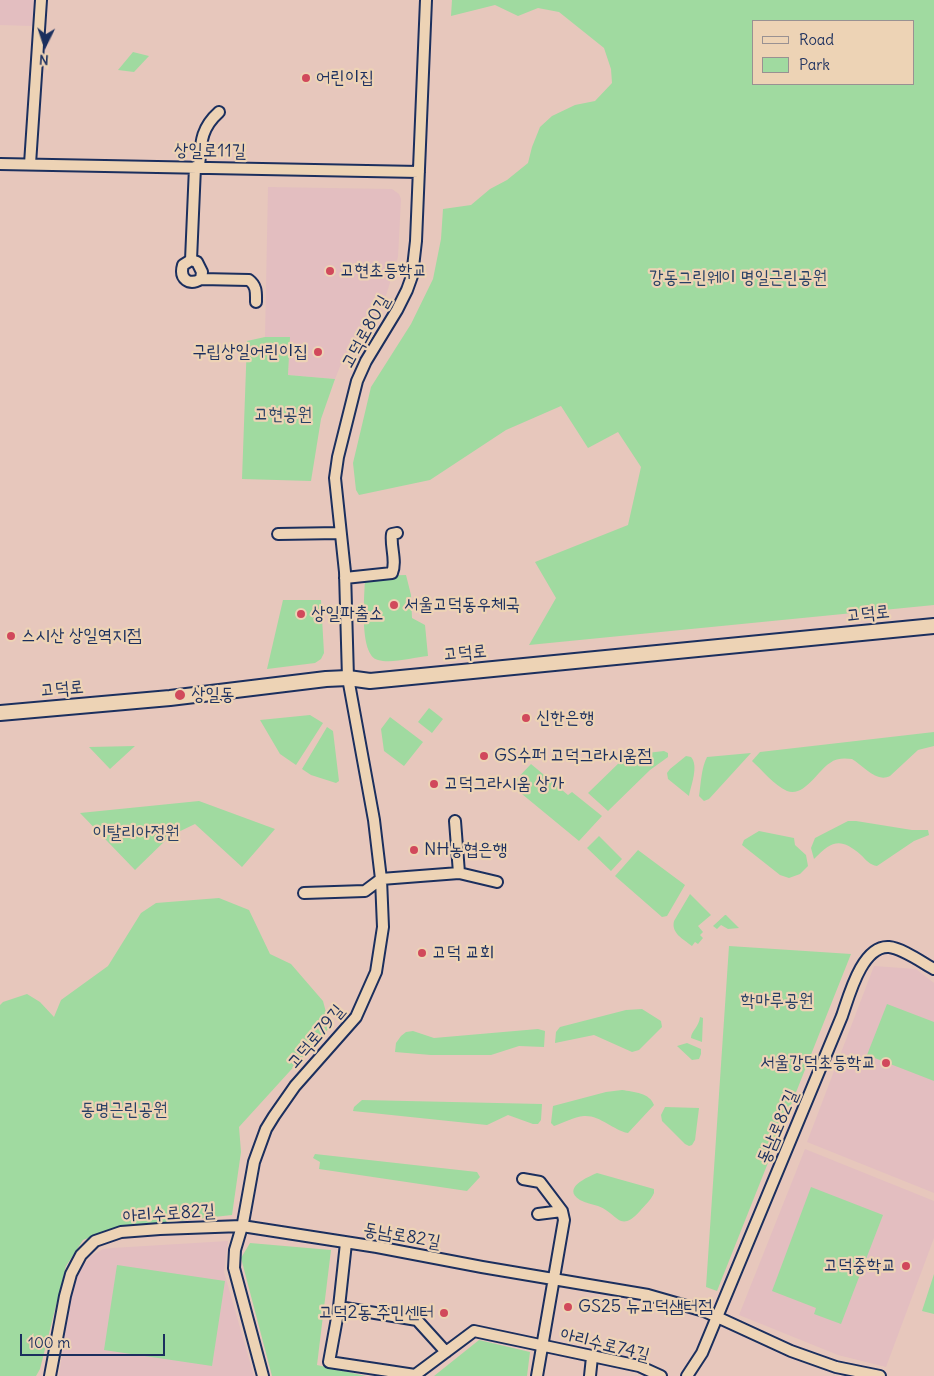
<!DOCTYPE html>
<html>
<head>
<meta charset="utf-8">
<style>
	body { margin:0 }
	#map { position:relative; width:934px; height:1376px; overflow:hidden; background:#e7c7bc; font-family:Delius,sans-serif }
	canvas { display:block }
	.legend { position:absolute; left:752px; top:20px; width:162px; height:65px; box-sizing:border-box; background:#edd3b5; border:1px solid #999192; margin:0; padding:6px 9px; list-style:none; font-size:15px; color:#1b2f5e }
	.legend li { display:flex; align-items:center; gap:10px; height:25px }
	.legend b { width:25px; border:1px solid #999192 }
	.north { position:absolute; left:20px; top:20px; width:50px; height:50px; -webkit-text-stroke:4px #edd3b5; paint-order:stroke; rotate:184deg; font-size:14px; font-weight:700; line-height:20px; text-align:center; color:#1b2f5e }
	.north::after { content:''; display:block; margin:auto; width:18px; height:22px; background:#1b2f5e; clip-path:polygon(50% 0,100% 100%,50% 72%,0 100%) }
	.scale { position:absolute; left:20px; top:1334px; width:145px; height:22px; box-sizing:border-box; border:2px solid #1b2f5e; border-top:0; padding-left:6px; font-size:15px; line-height:18px; white-space:nowrap; color:#1b2f5e; -webkit-text-stroke:4px #edd3b5; paint-order:stroke }
</style>
</head>
<body>
<div id="map">
<canvas width="934" height="1376"></canvas>
<ul class="legend">
<li><b style="height:6px;background:#edd3b5"></b>Road</li>
<li><b style="height:14px;background:#a0daa0"></b>Park</li>
</ul>
<div class="north">N</div>
<div class="scale">100 m</div>
</div>
<script>
const g = document.querySelector('canvas').getContext('2d');
g.lineJoin = 'round';
function fillPath(path, color) { g.fillStyle = color; g.fill(path, 'evenodd'); }
function strokePath(path, color, width, dash) { g.strokeStyle = color; g.lineWidth = width; g.lineCap = dash ? 'butt' : 'round'; g.setLineDash(dash || []); g.stroke(path); }
function drawText(font, color, halo, rows, align = 'center') {
  g.font = font + ' Delius,"Poor Story",sans-serif'; g.lineWidth = 4.5; g.setLineDash([]); g.textBaseline = 'middle'; g.strokeStyle = halo; g.fillStyle = color; for (const [text, x, y, turn = 0] of rows) {
    g.save(); g.translate(x, y); g.rotate((+turn || 0) * Math.PI / 180); g.textAlign = isNaN(turn) ? turn : align; if (halo) g.strokeText(text, 0, 0); g.fillText(text, 0, 0); g.restore();
  }
}
fillPath(new Path2D(`
	M 0,0 L 34,0 L 32,26 L 0,25 Z
	M 268,187 L 392,189 L 399,194 L 401,199 L 398,257 L 383,305 L 375,317 L 352,345 L 343,359 L 335,379 L 288,375 L 290,338 L 265,337 Z
	M 874,966 L 916,969 L 934,983 L 934,1193 L 807,1142 Z
	M 805,1149 L 934,1201 L 934,1238 L 886,1367 L 838,1355 L 739,1315 Z
	M 228,1241 L 224,1272 L 254,1376 L 59,1376 L 71,1288 L 77,1274 L 91,1256 L 103,1249 L 112,1248 Z`), '#e3bec0');
fillPath(new Path2D(`
	M 452,0 L 934,0 L 934,605 L 529,645 L 556,598 L 535,562 L 628,525 L 641,467 L 618,432 L 588,448 L 561,406 L 506,430 L 430,480 L 359,495 L 356,490 L 353,463 L 371,387 L 411,324 L 433,279 L 441,239 L 443,209 L 471,205 L 490,189 L 507,180 L 528,163 L 532,147 L 540,127 L 552,116 L 575,105 L 595,101 L 612,83 L 611,69 L 604,48 L 559,12 L 538,8 L 518,16 L 495,5 L 451,16 ZM 913,21 L 913,84 L 753,84 L 753,21 Z
	M 133,52 L 149,56 L 134,72 L 118,70 Z
	M 265,337 L 290,337 L 288,375 L 335,379 L 321,419 L 311,481 L 242,479 L 247,341 Z
	M 406,575 L 411,595 L 412,618 L 425,625 L 428,656 C 414,657 392,664 378,660 C 358,655 365,593 365,576 Z
	M 283,600 L 321,600 L 324,653 L 321,659 L 315,663 L 267,669 Z
	M 429,708 L 443,719 L 432,733 L 418,722 Z
	M 310,715 L 323,723 L 296,765 L 280,754 L 260,720 Z
	M 390,717 L 423,742 L 404,766 L 384,751 L 381,729 Z
	M 327,727 L 333,731 L 339,781 L 336,783 L 311,775 L 302,769 Z
	M 934,732 L 934,746 L 918,750 L 890,776 C 876,783 864,766 852,759 C 844,758 836,758 830,763 C 818,770 804,798 787,791 C 775,786 761,769 752,761 L 760,752 Z
	M 135,746 L 110,769 L 89,747 Z
	M 664,751 L 668,753 L 668,757 L 650,770 L 608,811 L 588,793 L 624,758 L 630,755 Z
	M 751,753 L 709,799 L 704,801 L 699,796 C 701,783 701,769 707,757 Z
	M 686,756 L 691,757 C 699,766 691,785 689,796 L 668,779 L 667,773 L 670,769 Z
	M 531,764 L 568,795 L 572,792 L 602,816 L 579,841 L 511,785 Z
	M 199,801 L 275,829 L 242,867 L 195,824 L 170,836 L 135,870 L 80,813 Z
	M 848,821 L 856,821 L 912,830 L 928,830 L 929,835 L 914,841 L 877,866 C 870,865 866,860 861,855 C 840,837 832,841 814,859 L 811,848 L 815,838 Z
	M 759,831 L 794,838 L 795,845 L 806,855 L 808,866 L 800,874 L 789,878 L 780,875 L 742,845 L 744,840 Z
	M 599,836 L 622,859 L 611,871 L 587,848 Z
	M 638,850 L 685,885 L 667,916 L 662,917 L 615,876 Z
	M 690,894 L 711,915 L 698,926 L 703,932 L 700,935 L 703,938 L 698,944 L 695,942 L 692,946 C 683,939 671,933 674,921 Z
	M 219,898 L 249,910 L 270,954 L 291,964 L 323,1001 L 330,1027 L 239,1127 L 241,1152 L 232,1215 L 115,1228 L 83,1240 L 66,1266 L 40,1369 L 36,1376 L 0,1376 L 0,1005 L 3,1002 L 27,994 L 40,1002 L 54,1017 L 61,1000 L 108,966 L 141,913 L 156,903 Z
	M 725,915 L 726,915 L 739,928 L 728,929 L 721,925 L 717,929 L 713,926 Z
	M 729,946 L 851,954 L 717,1291 L 706,1287 Z
	M 887,1004 L 934,1022 L 934,1081 L 867,1055 Z
	M 642,1009 L 661,1021 L 662,1027 L 639,1050 L 632,1052 L 594,1035 L 555,1043 L 556,1032 L 560,1027 L 626,1010 Z
	M 700,1017 L 703,1018 L 702,1042 L 691,1038 C 691,1031 699,1027 700,1017 Z
	M 538,1029 L 545,1031 L 544,1047 L 519,1046 L 491,1055 L 431,1055 L 395,1052 L 396,1043 L 401,1036 L 406,1032 L 413,1031 L 434,1038 Z
	M 687,1043 L 701,1049 L 701,1054 L 699,1059 L 692,1060 L 677,1046 Z
	M 622,1090 C 634,1092 650,1093 654,1105 L 628,1133 C 613,1130 600,1115 584,1116 C 574,1117 563,1123 554,1126 L 551,1123 L 553,1106 L 606,1092 Z
	M 362,1100 L 542,1104 L 541,1120 L 538,1124 L 533,1124 L 508,1115 L 487,1125 L 353,1111 L 354,1107 Z
	M 665,1107 L 699,1108 L 695,1140 L 692,1145 L 689,1146 L 685,1144 L 662,1121 L 661,1115 Z
	M 315,1154 L 477,1172 L 480,1177 L 467,1191 L 319,1169 L 320,1162 L 313,1158 Z
	M 597,1173 L 654,1189 L 654,1193 C 651,1200 645,1205 640,1211 C 619,1234 618,1213 598,1206 C 592,1204 586,1203 580,1200 C 561,1188 588,1177 597,1173 Z
	M 811,1187 L 883,1215 L 841,1324 L 814,1314 L 816,1308 L 772,1291 Z
	M 250,1243 L 331,1250 L 317,1365 L 366,1376 L 272,1376 L 241,1258 Z
	M 117,1265 L 225,1281 L 212,1366 L 104,1350 Z
	M 934,1274 L 934,1314 L 922,1311 Z
	M 479,1340 L 530,1352 L 527,1376 L 434,1376 Z`), '#a0daa0');
const street = new Path2D(`
	M 0,164 L 419,172
	M 30,164 L 41,0
	M 199,167 C 201,144 200,129 219,112
	M 191,260 L 197,262 L 202,272 L 201,279 C 189,286 179,279 183,265 L 191,260 L 195,167
	M 201,279 L 249,280 C 257,286 256,293 256,302
	M 278,534 L 340,533
	M 345,578 L 392,573 C 397,561 390,546 392,534 L 397,533
	M 455,821 L 459,873
	M 304,893 L 365,891 L 381,879 L 459,873 L 497,882
	M 523,1179 L 540,1182 L 562,1211 L 564,1220 L 537,1376
	M 538,1214 L 562,1211
	M 346,1243 L 339,1307 L 329,1362 L 415,1375 L 474,1331 L 639,1366 L 661,1376
	M 339,1307 L 417,1320 L 446,1352
	M 50,1376 L 65,1296 L 71,1274 L 81,1255 L 95,1241 L 121,1232 L 160,1229 L 242,1226 L 377,1247 L 482,1267 L 648,1295 L 704,1311 L 791,1351 L 836,1367 L 880,1376
	M 263,1376 L 234,1268 L 235,1250 L 243,1223 L 254,1162 L 266,1129 L 274,1116 L 295,1086 L 356,1017 L 376,972 L 383,927 L 381,879 L 374,820 L 348,678 L 345,572 L 335,478 L 338,457 L 357,381 L 366,361 L 397,310 L 407,290 L 412,276 L 416,241 L 426,0
	M 590,1376 L 592,1357
	M 687,1376 L 702,1353 L 842,1016 C 849,996 862,945 889,947 C 902,948 923,963 934,969`);
const secondary = new Path2D(`
	M 0,713 L 170,698 L 326,679 L 348,678 L 370,681 L 934,626`);
strokePath(street, '#1b2f5e', 14);
strokePath(secondary, '#1b2f5e', 18);
strokePath(street, '#edd3b5', 10);
strokePath(secondary, '#edd3b5', 14);
for (const [x, y, r, color] of [
	[306,78,5,"#d1495b"],
	[330,271,5,"#d1495b"],
	[318,352,5,"#d1495b"],
	[394,605,5,"#d1495b"],
	[301,614,5,"#d1495b"],
	[11,636,5,"#d1495b"],
	[180,695,6,"#d1495b"],
	[526,718,5,"#d1495b"],
	[484,756,5,"#d1495b"],
	[434,784,5,"#d1495b"],
	[414,850,5,"#d1495b"],
	[422,953,5,"#d1495b"],
	[886,1063,5,"#d1495b"],
	[906,1266,5,"#d1495b"],
	[568,1307,5,"#d1495b"],
	[444,1313,5,"#d1495b"]
]) { const dot = new Path2D(); dot.arc(x, y, r, 0, 2 * Math.PI); g.fillStyle = color; g.fill(dot); strokePath(dot, '#edd3b5', 2); }
drawText('18px', '#1b2f5e', '#edd3b5', [
	["어린이집",316,78],
	["고현초등학교",340,271],
	["구립상일어린이집",308,352,"right"],
	["서울고덕동우체국",404,605],
	["상일파출소",311,614],
	["스시산 상일역지점",21,636],
	["상일동",191,695],
	["신한은행",536,718],
	["GS수퍼 고덕그라시움점",494,756],
	["고덕그라시움 상가",444,784],
	["NH농협은행",424,850],
	["고덕 교회",432,953],
	["서울강덕초등학교",876,1063,"right"],
	["고덕중학교",896,1266,"right"],
	["GS25 뉴고덕샘터점",578,1307],
	["고덕2동 주민센터",434,1313,"right"]
], 'left');
drawText('18px', '#1b2f5e', '#edd3b5', [
	["상일로11길",210,151,1],
	["고덕로80길",366,332,-61],
	["고덕로",868,614,-6],
	["고덕로",465,653,-5],
	["고덕로",62,689,-5],
	["고덕로79길",316,1037,-50],
	["동남로82길",778,1127,-67],
	["아리수로82길",169,1214,-4],
	["동남로82길",402,1236,10],
	["아리수로74길",605,1345,14]
]);
drawText('18px', '#284065', '#edd3b5', [
	["강동그린웨이 명일근린공원",738,278],
	["고현공원",283,415],
	["이탈리아정원",136,833],
	["학마루공원",777,1001],
	["동명근린공원",124,1110]
]);
</script>
</body>
</html>
